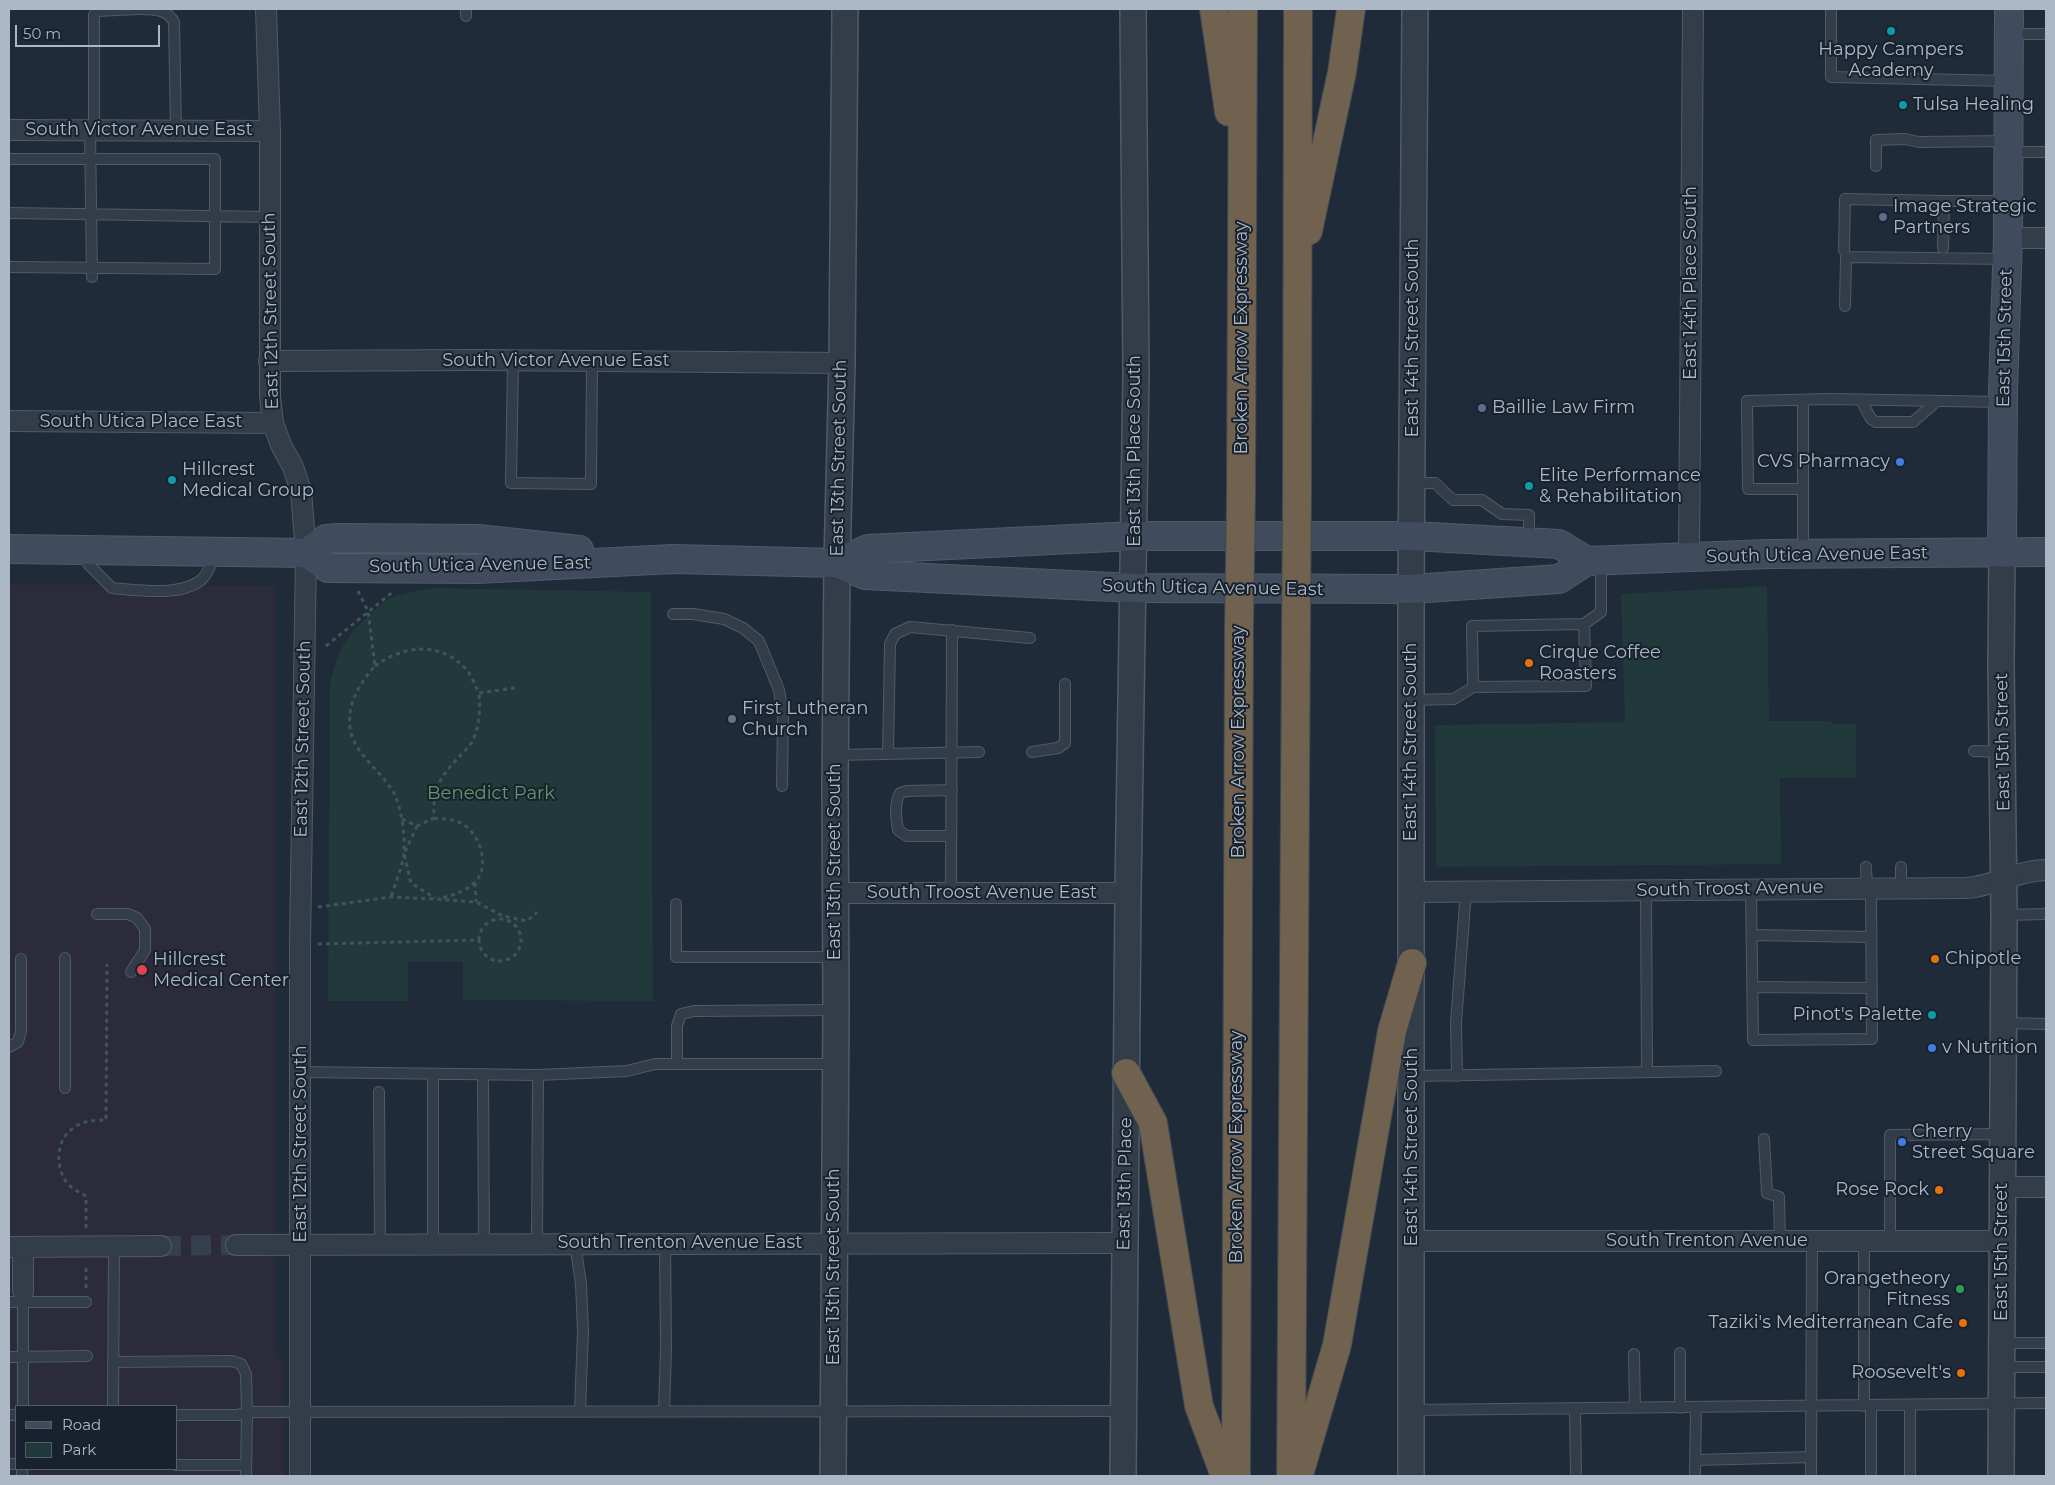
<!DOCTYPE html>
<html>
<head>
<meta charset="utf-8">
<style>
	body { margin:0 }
	#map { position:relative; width:2055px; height:1485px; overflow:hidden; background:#1f2b39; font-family:Montserrat,sans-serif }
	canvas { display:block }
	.frame { position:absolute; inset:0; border:10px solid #adb8c6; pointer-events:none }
	.legend { position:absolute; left:15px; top:1405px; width:162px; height:65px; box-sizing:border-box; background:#18222e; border:1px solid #545e6b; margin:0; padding:6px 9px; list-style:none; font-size:15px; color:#adb8c6 }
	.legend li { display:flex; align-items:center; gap:10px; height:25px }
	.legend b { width:25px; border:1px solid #545e6b }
	.scale { position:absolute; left:15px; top:25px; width:145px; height:22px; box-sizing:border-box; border:2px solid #adb8c6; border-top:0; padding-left:6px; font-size:15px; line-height:18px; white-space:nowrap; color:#adb8c6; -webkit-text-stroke:4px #18222e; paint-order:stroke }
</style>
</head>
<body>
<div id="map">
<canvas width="2055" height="1485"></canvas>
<div class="frame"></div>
<ul class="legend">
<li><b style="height:6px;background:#404c5d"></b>Road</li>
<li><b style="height:14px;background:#21393a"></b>Park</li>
</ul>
<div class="scale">50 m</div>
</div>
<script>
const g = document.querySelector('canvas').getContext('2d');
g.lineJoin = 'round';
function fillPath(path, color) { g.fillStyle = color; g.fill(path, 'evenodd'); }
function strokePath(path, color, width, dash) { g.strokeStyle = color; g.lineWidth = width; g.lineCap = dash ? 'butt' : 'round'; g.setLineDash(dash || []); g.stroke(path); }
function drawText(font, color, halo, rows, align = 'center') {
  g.font = font + ' Montserrat,sans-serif'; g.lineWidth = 4; g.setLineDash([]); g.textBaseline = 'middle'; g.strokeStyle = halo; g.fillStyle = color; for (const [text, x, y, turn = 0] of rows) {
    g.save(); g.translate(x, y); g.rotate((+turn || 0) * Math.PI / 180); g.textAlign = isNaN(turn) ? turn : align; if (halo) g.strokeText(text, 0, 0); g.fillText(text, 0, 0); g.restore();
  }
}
fillPath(new Path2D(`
	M 9,584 L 276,586 L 276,1354 L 284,1365 L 284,1476 L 9,1476 ZM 16,1406 L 176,1406 L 176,1469 L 16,1469 Z`), '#2c2b3a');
fillPath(new Path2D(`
	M 1767,586 L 1769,721 L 1831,721 L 1831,724 L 1856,724 L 1856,778 L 1780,778 L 1781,864 L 1436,867 L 1435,725 L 1625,722 L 1621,594 Z
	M 432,588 L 651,592 L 653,1001 L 463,1000 L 463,962 L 408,962 L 408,1001 L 328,1001 L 330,684 C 337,653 345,636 369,615 C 375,610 381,604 387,600 C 400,593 418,591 432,588 Z`), '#21393a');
strokePath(new Path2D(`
	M 161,1246 L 236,1245`), '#34404e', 20, [20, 10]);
const service = new Path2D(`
	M 142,9 C 155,10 167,9 174,22 L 176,130
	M 1831,9 L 1831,77 L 2007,81
	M 466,16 L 466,9
	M 2010,34 L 2046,34
	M 90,130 L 92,277
	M 94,130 L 94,15 L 97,11 L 138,9
	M 2009,152 L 2046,152
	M 9,159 L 215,159 L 215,269 L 9,267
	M 1876,166 L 1876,140 L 1905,139 L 1919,142 L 2008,141
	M 9,213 L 270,217
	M 1943,248 L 1944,201 L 2008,201
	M 1844,250 L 1845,199 L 1944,201
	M 1845,306 L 1846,257 L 2007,259
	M 513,360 L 511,483 L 591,484 L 592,361
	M 1803,400 L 1803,553
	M 1861,400 L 1871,419 L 1876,422 L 1913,422 L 1937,401
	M 1412,483 L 1435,483 L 1453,500 L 1482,500 L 1502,514 L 1529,515 L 1529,540
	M 1803,489 L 1748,489 L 1747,401 L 1829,399 L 2003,402
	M 80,553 L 89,565 L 112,588 C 137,590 180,597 201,580 C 208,575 212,561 216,553
	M 673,614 L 693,614 L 724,619 L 743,628 L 759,641 L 779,690 L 783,716 L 782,786
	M 1473,687 L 1472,626 L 1584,624
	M 1411,700 L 1454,699 L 1473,687 L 1586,686 L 1584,624 L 1601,612 L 1601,561
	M 1974,751 L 2003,752
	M 1032,752 L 1058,748 L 1065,743 L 1065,684
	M 888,754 L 890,644 L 895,634 L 910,627 L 1030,638
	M 836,755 L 979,752
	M 951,836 L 907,836 L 898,830 C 896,818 894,804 900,793 L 907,791 L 952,790
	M 1866,867 L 1867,888
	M 1901,867 L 1901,888
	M 1751,889 L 1753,1040 L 1872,1039 L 1871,888
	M 1646,890 L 1647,1071
	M 951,893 L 952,630
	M 676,904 L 676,957 L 836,957
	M 97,914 L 128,914 L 137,918 L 145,929 L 145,950 L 131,972
	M 2005,915 L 2046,914
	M 1752,935 L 1871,937
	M 1752,987 L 1872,988
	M 2003,1023 L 2046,1024
	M 9,1047 L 18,1042 L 21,1031 L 21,959
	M 677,1064 L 677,1026 L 681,1014 L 694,1011 L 836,1010
	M 300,1072 L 538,1075 L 627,1071 L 655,1064 L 835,1064
	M 433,1074 L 433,1244
	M 483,1074 L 484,1243
	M 1412,1076 L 1716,1071
	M 1457,1076 L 1456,1023 L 1466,891
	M 65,1088 L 65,958
	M 379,1092 L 380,1244
	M 1764,1139 L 1767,1193 L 1779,1197 L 1780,1241
	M 1890,1242 L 1890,1135 L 2002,1134
	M 537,1243 L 538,1075
	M 575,1243 L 581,1284 L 583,1331 L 580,1411
	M 18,1247 L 18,1291 L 23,1302 L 23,1406
	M 9,1302 L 86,1302
	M 23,1302 L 28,1292 L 28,1246
	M 2002,1343 L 2046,1343
	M 1680,1353 L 1680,1408
	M 1634,1354 L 1635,1408
	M 9,1357 L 87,1356
	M 113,1362 L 232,1361 L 241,1364 L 246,1374 L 247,1412 L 238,1415 L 176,1415
	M 2002,1367 L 2046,1367
	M 113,1406 L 114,1245
	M 1864,1406 L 1864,1242
	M 1575,1409 L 1576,1476
	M 1412,1410 L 2046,1403
	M 664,1411 L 666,1349 L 665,1243
	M 9,1415 L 16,1415
	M 1696,1460 L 1811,1457
	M 9,1464 L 16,1464
	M 176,1465 L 246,1465
	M 22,1476 L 22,1469
	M 246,1476 L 247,1412 L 1124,1411
	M 1695,1476 L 1696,1408
	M 1811,1476 L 1812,1242
	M 1871,1476 L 1871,1406
	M 1910,1476 L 1910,1406`);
const minor = new Path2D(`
	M 266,9 L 270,131 L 270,396 L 273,423 L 281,445 L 293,467 L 301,491 L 306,553 L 300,944 L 300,1476
	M 9,130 L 270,131
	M 2008,238 L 2046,238
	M 269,361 L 477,360 L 842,363
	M 9,421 L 273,423
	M 1689,558 L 1693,9
	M 1412,892 L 1965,888 C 1993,887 2018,870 2046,870
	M 836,893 L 1128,893
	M 2002,1187 L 2046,1187
	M 1412,1241 L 2002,1241
	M 236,1245 L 1124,1243
	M 9,1247 L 161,1246`);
const tertiary = new Path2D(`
	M 833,1476 L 836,1010 L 835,785 L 837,563 L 842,363 L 845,9
	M 1123,1476 L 1128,893 L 1136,374 L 1133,9
	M 1411,1476 L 1411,589 L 1415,9
	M 2001,1476 L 2004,915 L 2001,664 L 2002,553`);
const secondary = new Path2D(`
	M 9,549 L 306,553 L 328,568 L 477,569 L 673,559 L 837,563 L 865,575 L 1134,588 L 1411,589 L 1559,579 L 1587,561 L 1770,554 L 2046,552
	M 306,553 L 326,539 L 340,538 L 478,539 L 579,550
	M 2002,553 L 2003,390 L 2008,238 L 2009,9
	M 837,563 L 868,549 L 1134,536 L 1412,536 L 1559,544 L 1587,561`);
const motorway = new Path2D(`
	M 1214,9 L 1229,112
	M 1308,231 L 1342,72 L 1351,9
	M 1241,496 L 1243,9
	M 1297,496 L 1298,9
	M 1126,1073 L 1153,1123 L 1199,1406 L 1225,1476
	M 1300,1471 L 1337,1345 L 1392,1031 L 1412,963
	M 1236,1476 L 1239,627
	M 1291,1476 L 1296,628`);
strokePath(service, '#505b67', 12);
strokePath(minor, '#505b67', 22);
strokePath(tertiary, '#505b67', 28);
strokePath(secondary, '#505b67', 30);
strokePath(motorway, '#3d4854', 30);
strokePath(new Path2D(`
	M 358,591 L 368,611 L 375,666 C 356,687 340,716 356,745 C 366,762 384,776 394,793 C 402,810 405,835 404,853 C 402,868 395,884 391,897
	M 326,646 L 394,591
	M 375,666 C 404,645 440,641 466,669 C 472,676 475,686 479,693 L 515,688
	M 434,818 C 442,819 454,819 461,823 C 480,833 492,868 473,884 C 464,892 453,895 441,898
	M 402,819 L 417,826 L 434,818 C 433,789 438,780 457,759 C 462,754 468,748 472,742 C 480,726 480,710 479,693
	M 417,826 L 404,854 L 411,883 L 435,898
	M 475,883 L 476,902
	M 318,907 L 391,897 L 436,899 L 476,902 L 503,916 L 527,921 L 537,912
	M479 940a21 21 0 1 1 42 0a21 21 0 1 1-42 0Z
	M 318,944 L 479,940
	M 86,1228 L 86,1196 C 80,1193 74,1190 69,1185 C 55,1171 55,1141 72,1129 C 81,1121 94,1120 106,1120 L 107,964
	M 86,1268 L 86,1288`), '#3e5658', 3, [4, 4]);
strokePath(service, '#333d4a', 10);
strokePath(minor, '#333d4a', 20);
strokePath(tertiary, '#333d4a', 25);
strokePath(secondary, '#404c5d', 28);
strokePath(motorway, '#70624f', 28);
const motorwayBridge = new Path2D(`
	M 1239,627 L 1241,496
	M 1296,628 L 1297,496`);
strokePath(motorwayBridge, '#3d4854', 30, []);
strokePath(motorwayBridge, '#70624f', 28);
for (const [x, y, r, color] of [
	[1891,31,5,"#0f9aa8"],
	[1903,105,5,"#0f9aa8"],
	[1883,217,5,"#5c6f8a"],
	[1482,408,5,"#5c6f8a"],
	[1900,462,5,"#3f7fe0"],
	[172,480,5,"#0f9aa8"],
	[1529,486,5,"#0f9aa8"],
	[1529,663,5,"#e8710a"],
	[732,719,5,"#6b7280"],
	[1935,959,5,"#e8710a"],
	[142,970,6,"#e0444e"],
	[1932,1015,5,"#0f9aa8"],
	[1932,1048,5,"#3f7fe0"],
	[1902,1142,5,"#3f7fe0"],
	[1939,1190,5,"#e8710a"],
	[1960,1289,5,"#2e9e5b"],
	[1963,1323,5,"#e8710a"],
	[1961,1373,5,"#e8710a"]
]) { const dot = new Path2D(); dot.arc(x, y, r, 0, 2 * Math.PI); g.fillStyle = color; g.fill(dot); strokePath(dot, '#18222e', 2); }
drawText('18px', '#adb8c6', '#18222e', [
	["Happy Campers",1891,50,"center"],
	["Academy",1891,71,"center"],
	["Tulsa Healing",1913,105],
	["Image Strategic",1893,207],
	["Partners",1893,228],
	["Baillie Law Firm",1492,408],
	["CVS Pharmacy",1890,462,"right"],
	["Hillcrest",182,470],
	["Medical Group",182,491],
	["Elite Performance",1539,476],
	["& Rehabilitation",1539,497],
	["Cirque Coffee",1539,653],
	["Roasters",1539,674],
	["First Lutheran",742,709],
	["Church",742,730],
	["Chipotle",1945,959],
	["Hillcrest",153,960],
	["Medical Center",153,981],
	["Pinot's Palette",1922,1015,"right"],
	["v Nutrition",1942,1048],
	["Cherry",1912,1132],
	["Street Square",1912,1153],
	["Rose Rock",1929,1190,"right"],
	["Orangetheory",1950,1279,"right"],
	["Fitness",1950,1300,"right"],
	["Taziki's Mediterranean Cafe",1953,1323,"right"],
	["Roosevelt's",1951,1373,"right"]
], 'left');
drawText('18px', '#adb8c6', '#18222e', [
	["South Victor Avenue East",139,130],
	["East 14th Place South",1691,283,-90],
	["East 12th Street South",271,311,-91],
	["Broken Arrow Expressway",1242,338,-90],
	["East 14th Street South",1413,338,-90],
	["East 15th Street",2005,338,-89],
	["South Victor Avenue East",556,361],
	["South Utica Place East",141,422],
	["East 13th Place South",1135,451,-90],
	["East 13th Street South",839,458,-89],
	["South Utica Avenue East",1817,555,-1],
	["South Utica Avenue East",480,565,-1],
	["South Utica Avenue East",1213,588,1],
	["East 12th Street South",303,739,-89],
	["Broken Arrow Expressway",1239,742,-90],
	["East 14th Street South",1411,742,-90],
	["East 15th Street",2003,742,-91],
	["East 13th Street South",835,862,-90],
	["South Troost Avenue",1730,889,-1],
	["South Troost Avenue East",982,893],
	["East 12th Street South",301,1144,-90],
	["Broken Arrow Expressway",1237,1147,-90],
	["East 14th Street South",1412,1147,-90],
	["East 13th Place",1125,1184,-89],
	["South Trenton Avenue",1707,1241],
	["South Trenton Avenue East",680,1243],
	["East 15th Street",2002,1252,-90],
	["East 13th Street South",834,1267,-90]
]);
drawText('18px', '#63996c', '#18222e', [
	["Benedict Park",491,794]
]);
</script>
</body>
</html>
